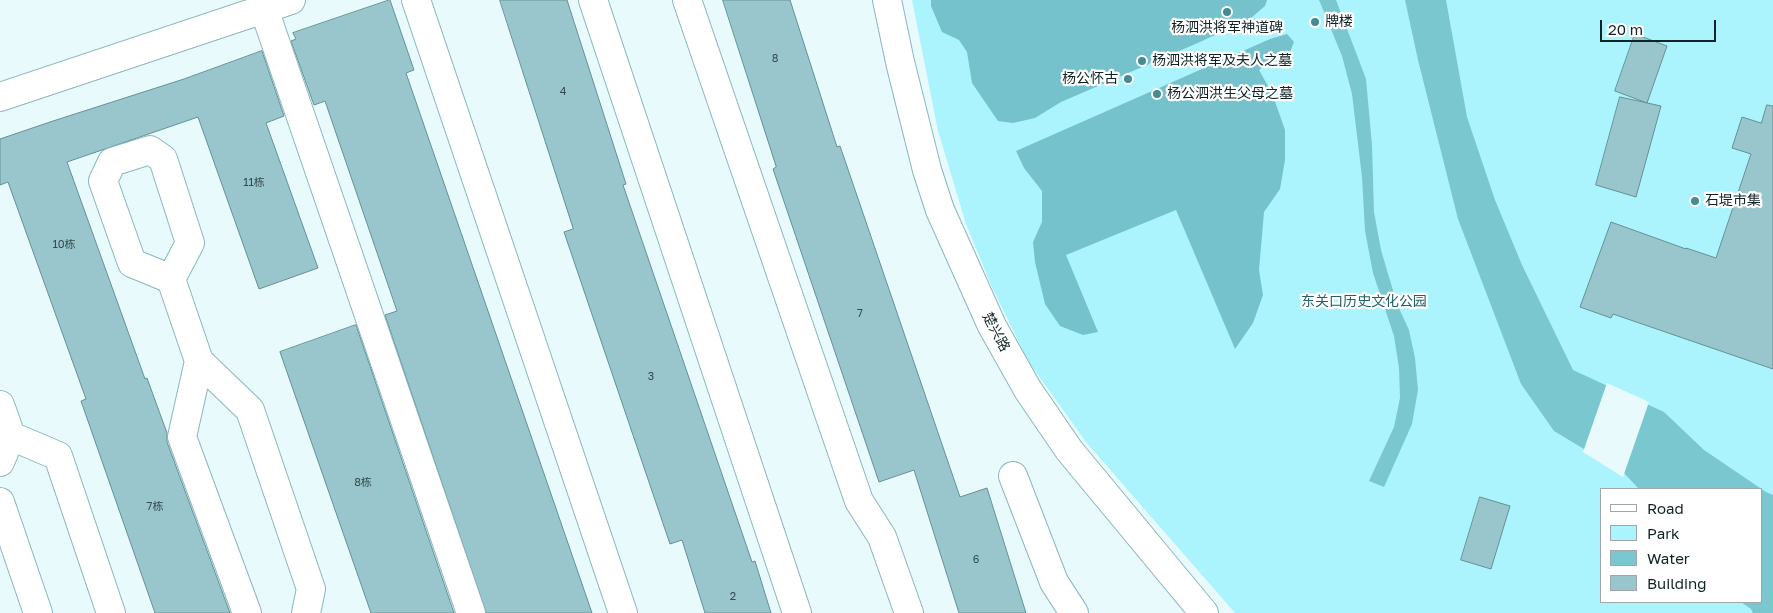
<!DOCTYPE html>
<html>
<head>
<meta charset="utf-8">
<style>
	body { margin:0 }
	#map { position:relative; width:1773px; height:613px; overflow:hidden; background:#e8fafc; font-family:"Golos Text",sans-serif }
	canvas { display:block }
	.legend { position:absolute; left:1600px; top:488px; width:162px; height:115px; box-sizing:border-box; background:#fff; border:1px solid #a0a7a8; margin:0; padding:6px 9px; list-style:none; font-size:15px; color:#112325 }
	.legend li { display:flex; align-items:center; gap:10px; height:25px }
	.legend b { width:25px; border:1px solid #a0a7a8 }
	.scale { position:absolute; left:1600px; top:20px; width:116px; height:22px; box-sizing:border-box; border:2px solid #112325; border-top:0; padding-left:6px; font-size:15px; line-height:18px; white-space:nowrap; color:#112325; -webkit-text-stroke:4px #fff; paint-order:stroke }
</style>
</head>
<body>
<div id="map">
<canvas width="1773" height="613"></canvas>
<ul class="legend">
<li><b style="height:6px;background:#fff"></b>Road</li>
<li><b style="height:14px;background:#abf4fd"></b>Park</li>
<li><b style="height:14px;background:#7ac7d0"></b>Water</li>
<li><b style="height:14px;background:#99c6cc"></b>Building</li>
</ul>
<div class="scale">20 m</div>
</div>
<script>
const g = document.querySelector('canvas').getContext('2d');
g.lineJoin = 'round';
function fillPath(path, color) { g.fillStyle = color; g.fill(path, 'evenodd'); }
function strokePath(path, color, width, dash) { g.strokeStyle = color; g.lineWidth = width; g.lineCap = dash ? 'butt' : 'round'; g.setLineDash(dash || []); g.stroke(path); }
function drawText(font, color, halo, rows, align = 'center') {
  g.font = font + ' "Golos Text","Noto Sans SC",sans-serif'; g.lineWidth = 4.5; g.setLineDash([]); g.textBaseline = 'middle'; g.strokeStyle = halo; g.fillStyle = color; for (const [text, x, y, turn = 0] of rows) {
    g.save(); g.translate(x, y); g.rotate((+turn || 0) * Math.PI / 180); g.textAlign = isNaN(turn) ? turn : align; if (halo) g.strokeText(text, 0, 0); g.fillText(text, 0, 0); g.restore();
  }
}
fillPath(new Path2D(`
	M 912,0 L 1773,0 L 1773,613 L 1235,613 L 1086,442 L 1028,361 L 991,285 L 966,224 L 938,131 ZM 1602,489 L 1762,489 L 1762,602 L 1602,602 Z`), '#abf4fd');
fillPath(new Path2D(`
	M 931,0 L 1267,0 L 1265,6 L 1251,18 L 1200,42 L 1061,102 L 1035,118 L 1013,123 L 998,121 L 972,83 L 967,52 L 959,40 L 942,32 L 931,6 Z
	M 1287,34 L 1294,42 L 1290,52 L 1272,60 L 1259,70 L 1272,93 L 1285,130 L 1285,160 L 1280,189 L 1264,212 L 1259,270 L 1263,295 L 1253,323 L 1235,349 L 1176,210 L 1066,255 L 1098,332 L 1083,335 L 1060,326 L 1045,304 L 1035,262 L 1033,242 L 1042,222 L 1042,191 L 1024,168 L 1016,151 L 1270,39 Z`), '#75c2cc');
fillPath(new Path2D(`
	M 1319,0 L 1336,0 L 1366,79 L 1372,145 L 1374,212 L 1381,250 L 1397,304 L 1409,330 L 1415,358 L 1418,390 L 1412,424 L 1384,487 L 1369,481 L 1394,427 L 1400,398 L 1399,368 L 1394,336 L 1373,273 L 1365,231 L 1362,177 L 1352,94 L 1342,56 Z
	M 1405,0 L 1446,0 L 1467,117 L 1495,200 L 1522,265 L 1573,370 L 1664,412 L 1704,450 L 1766,492 L 1773,495 L 1773,613 L 1753,613 L 1751,609 L 1741,602 L 1762,602 L 1762,489 L 1639,489 L 1624,473 L 1554,431 L 1521,384 L 1458,219 L 1418,60 Z`), '#7ac7d0');
fillPath(new Path2D(`
	M 1607,383 L 1649,402 L 1623,477 L 1583,452 Z`), '#e8fafc');
const building = new Path2D(`
	M 390,0 L 414,70 L 406,73 L 592,613 L 486,613 L 385,315 L 397,311 L 325,101 L 314,105 L 291,41 L 296,39 L 293,33 Z
	M 500,0 L 567,0 L 626,184 L 623,185 L 752,562 L 755,561 L 771,613 L 705,613 L 682,540 L 670,544 L 564,232 L 573,229 Z
	M 723,0 L 790,0 L 837,147 L 840,146 L 960,497 L 987,488 L 1026,613 L 959,613 L 914,470 L 879,482 L 773,169 L 776,167 Z
	M 1635,34 L 1667,46 L 1647,103 L 1615,91 Z
	M 262,51 L 284,116 L 266,123 L 318,268 L 259,289 L 198,117 L 67,162 L 145,379 L 147,378 L 167,433 L 167,442 L 230,613 L 155,613 L 81,401 L 86,399 L 8,182 L 0,185 L 0,139 L 53,121 L 184,79 Z
	M 1620,97 L 1661,106 L 1636,197 L 1596,185 Z
	M 1767,105 L 1773,106 L 1773,369 L 1613,314 L 1611,318 L 1580,307 L 1611,222 L 1686,249 L 1686,248 L 1716,258 L 1751,154 L 1732,148 L 1742,117 L 1761,123 Z
	M 356,325 L 454,613 L 371,613 L 280,352 Z
	M 1480,497 L 1510,506 L 1491,569 L 1461,560 Z`);
fillPath(building, '#99c6cc');
strokePath(building, '#659196', 1);
const minor = new Path2D(`
	M 416,0 L 623,613
	M 593,0 L 797,613
	M 687,0 L 859,501 L 882,537 L 909,613
	M 887,0 L 900,62 L 927,170 L 940,210 L 992,326 L 1028,390 L 1069,450 L 1204,613
	M 264,9 L 471,613
	M 0,97 L 291,0
	M 171,279 L 132,263 L 103,181 L 112,162 L 150,150 L 163,159 L 190,243 L 171,279 L 199,361 L 182,437 L 247,613
	M 199,361 L 250,410 L 311,589 L 306,613
	M 0,405 L 11,436 L 0,462
	M 11,436 L 58,456 L 111,613
	M 1013,476 L 1054,582 L 1074,613
	M 0,502 L 38,613`);
strokePath(minor, '#8ab7bd', 30);
strokePath(minor, '#fff', 28);
for (const [x, y, r, color] of [
	[1227,12,5,"#448b94"],
	[1315,22,5,"#448b94"],
	[1142,61,5,"#448b94"],
	[1128,79,5,"#448b94"],
	[1157,94,5,"#448b94"],
	[1695,201,5,"#448b94"]
]) { const dot = new Path2D(); dot.arc(x, y, r, 0, 2 * Math.PI); g.fillStyle = color; g.fill(dot); strokePath(dot, '#fff', 2); }
drawText('11px', '#334c4f', null, [
	["8",775,59],
	["4",563,92],
	["11栋",254,183],
	["10栋",64,245],
	["7",860,314],
	["3",651,377],
	["8栋",363,483],
	["7栋",155,507],
	["6",976,560],
	["2",733,597]
]);
drawText('14px', '#112325', '#fff', [
	["牌楼",1325,22],
	["杨泗洪将军神道碑",1227,28,"center"],
	["杨泗洪将军及夫人之墓",1152,61],
	["杨公怀古",1118,79,"right"],
	["杨公泗洪生父母之墓",1167,94],
	["石堤市集",1705,201]
], 'left');
drawText('14px', '#206067', '#fff', [
	["东关口历史文化公园",1364,302]
]);
drawText('14px', '#112325', '#fff', [
	["楚兴路",996,332,62]
]);
</script>
</body>
</html>
